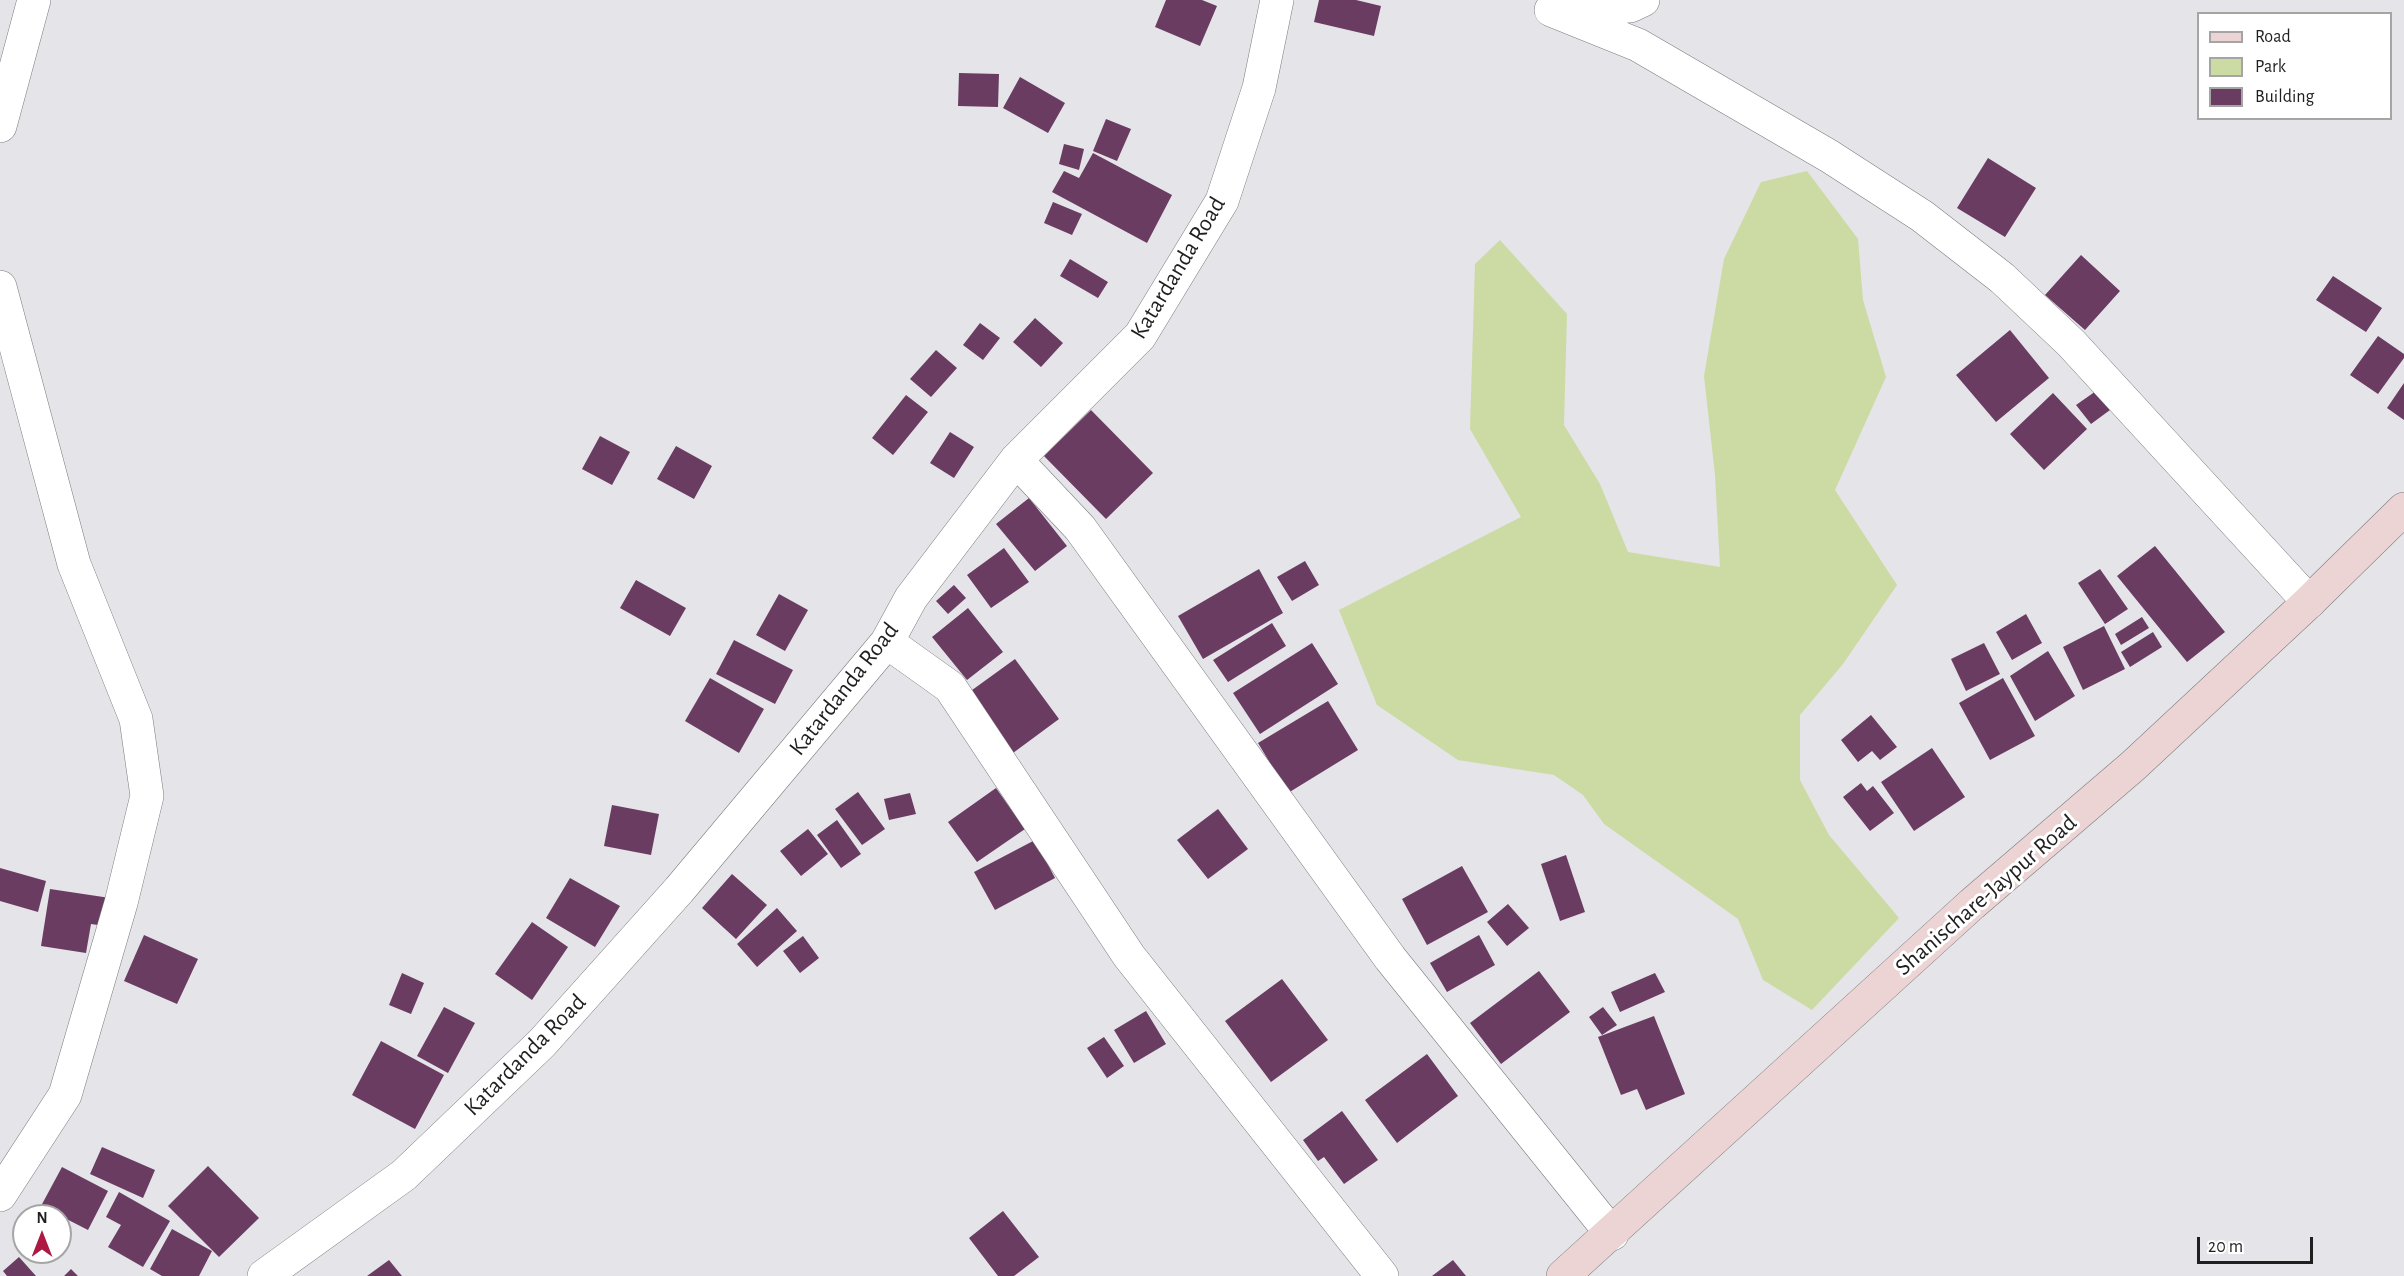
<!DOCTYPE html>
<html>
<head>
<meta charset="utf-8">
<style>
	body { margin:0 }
	#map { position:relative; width:2404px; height:1276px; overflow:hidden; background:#e5e4e8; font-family:"Alegreya Sans",sans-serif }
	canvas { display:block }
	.legend { position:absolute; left:2197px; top:12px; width:195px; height:108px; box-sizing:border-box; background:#fff; border:2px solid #a5a5a6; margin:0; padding:8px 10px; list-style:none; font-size:18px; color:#1f1f20 }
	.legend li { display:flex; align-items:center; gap:12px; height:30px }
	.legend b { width:30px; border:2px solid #a5a5a6 }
	.north { position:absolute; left:12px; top:1204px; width:60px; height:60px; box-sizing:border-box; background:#fff; border:2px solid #a5a5a6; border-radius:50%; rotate:0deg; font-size:16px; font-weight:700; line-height:24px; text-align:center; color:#1f1f20 }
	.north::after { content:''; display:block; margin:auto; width:21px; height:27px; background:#ad1943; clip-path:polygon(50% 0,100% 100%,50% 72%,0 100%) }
	.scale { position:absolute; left:2197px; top:1237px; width:116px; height:27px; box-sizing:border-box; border:3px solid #1f1f20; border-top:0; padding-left:8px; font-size:18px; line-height:21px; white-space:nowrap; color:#1f1f20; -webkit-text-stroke:4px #fff; paint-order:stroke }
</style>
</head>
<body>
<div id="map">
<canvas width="2404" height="1276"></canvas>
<ul class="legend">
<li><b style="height:8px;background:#ecd4d4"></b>Road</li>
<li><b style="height:16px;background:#cbdba3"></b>Park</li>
<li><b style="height:16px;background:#6a3c62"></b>Building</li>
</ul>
<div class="north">N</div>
<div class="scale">20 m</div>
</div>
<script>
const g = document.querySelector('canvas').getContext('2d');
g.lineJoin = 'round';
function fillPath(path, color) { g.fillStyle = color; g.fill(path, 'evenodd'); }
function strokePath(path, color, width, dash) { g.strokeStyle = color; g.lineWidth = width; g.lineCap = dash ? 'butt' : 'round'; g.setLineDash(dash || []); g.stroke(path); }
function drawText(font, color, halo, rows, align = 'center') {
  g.font = font + ' "Alegreya Sans",sans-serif'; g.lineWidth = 6; g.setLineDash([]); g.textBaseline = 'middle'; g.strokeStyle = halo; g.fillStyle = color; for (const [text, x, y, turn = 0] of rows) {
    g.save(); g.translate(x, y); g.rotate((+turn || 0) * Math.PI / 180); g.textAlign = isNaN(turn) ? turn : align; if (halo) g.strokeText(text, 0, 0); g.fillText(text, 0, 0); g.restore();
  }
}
fillPath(new Path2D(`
	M 1807,171 L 1858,239 L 1863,300 L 1886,377 L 1835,490 L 1897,585 L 1843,664 L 1800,715 L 1800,780 L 1829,835 L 1899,918 L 1812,1010 L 1763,980 L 1738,919 L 1604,824 L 1583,795 L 1554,775 L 1458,760 L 1377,705 L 1339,610 L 1521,517 L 1470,429 L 1475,264 L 1500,240 L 1567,314 L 1564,425 L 1600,484 L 1628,552 L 1720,567 L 1715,475 L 1704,376 L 1724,259 L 1761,182 Z`), '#cbdba3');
fillPath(new Path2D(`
	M 1166,0 L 1202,0 L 1217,6 L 1200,46 L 1155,27 Z
	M 1319,0 L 1356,0 L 1381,6 L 1374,36 L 1314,22 Z
	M 959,73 L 999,74 L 998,107 L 958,106 Z
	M 1020,77 L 1065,103 L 1048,133 L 1003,108 Z
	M 1106,119 L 1131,129 L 1117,161 L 1093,151 Z
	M 1064,144 L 1084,149 L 1079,170 L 1059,164 Z
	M 1093,153 L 1172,195 L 1147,243 L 1052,192 L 1064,171 L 1079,178 Z
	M 1988,158 L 2036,188 L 2005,237 L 1957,208 Z
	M 1053,202 L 1082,214 L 1072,235 L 1044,223 Z
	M 2081,255 L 2120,291 L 2085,330 L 2045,295 Z
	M 1070,259 L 1108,282 L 1098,298 L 1060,276 Z
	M 2333,276 L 2382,308 L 2366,332 L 2316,300 Z
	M 1035,318 L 1063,343 L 1041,367 L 1013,342 Z
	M 980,323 L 1000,338 L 983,360 L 963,345 Z
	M 2010,330 L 2049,378 L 1996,422 L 1956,375 Z
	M 2378,336 L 2404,354 L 2404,358 L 2378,394 L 2350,375 Z
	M 936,350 L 957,368 L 931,397 L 910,379 Z
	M 2404,383 L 2404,420 L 2387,408 Z
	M 2096,391 L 2110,410 L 2091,424 L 2076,405 Z
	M 2053,393 L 2087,429 L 2044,470 L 2010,434 Z
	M 906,395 L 928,412 L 893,455 L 872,438 Z
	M 1091,410 L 1153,473 L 1106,519 L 1044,456 Z
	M 950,432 L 974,447 L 954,478 L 930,463 Z
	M 600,436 L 630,452 L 612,485 L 582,469 Z
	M 676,446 L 712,466 L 694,499 L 657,479 Z
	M 1029,498 L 1067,546 L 1035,571 L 996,524 Z
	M 2155,546 L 2225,632 L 2187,662 L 2117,576 Z
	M 1004,548 L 1029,582 L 991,608 L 967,575 Z
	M 1305,561 L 1319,585 L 1292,601 L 1277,577 Z
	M 1259,569 L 1283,613 L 1203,659 L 1178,616 Z
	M 2100,569 L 2128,609 L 2105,624 L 2078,583 Z
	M 636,580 L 686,608 L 670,636 L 620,608 Z
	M 954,585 L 966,598 L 948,614 L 936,601 Z
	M 779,594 L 808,610 L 785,651 L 756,635 Z
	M 968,608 L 1003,652 L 967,680 L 932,637 Z
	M 2026,614 L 2042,643 L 2012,660 L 1996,632 Z
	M 2142,617 L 2149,628 L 2121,645 L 2115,634 Z
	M 1272,623 L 1286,646 L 1228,682 L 1213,660 Z
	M 2104,626 L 2125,669 L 2083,690 L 2063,647 Z
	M 2153,632 L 2162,647 L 2130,667 L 2121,652 Z
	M 734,640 L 793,670 L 775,704 L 716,674 Z
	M 1312,643 L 1338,684 L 1260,734 L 1233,693 Z
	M 1984,643 L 2000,674 L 1966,691 L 1951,659 Z
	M 2048,651 L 2075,696 L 2035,721 L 2010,676 Z
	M 1015,659 L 1059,719 L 1013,753 L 968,693 Z
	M 710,678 L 764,709 L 739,753 L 685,721 Z
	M 2003,678 L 2035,736 L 1990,760 L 1959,703 Z
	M 1328,701 L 1358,750 L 1288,793 L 1258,743 Z
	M 1871,715 L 1897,747 L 1880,760 L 1872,751 L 1858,762 L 1841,740 Z
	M 1932,748 L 1965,797 L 1914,831 L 1881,782 Z
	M 1861,783 L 1867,791 L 1873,786 L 1894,813 L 1870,831 L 1843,797 Z
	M 996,788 L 1025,829 L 977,862 L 948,822 Z
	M 858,792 L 885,829 L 862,845 L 835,809 Z
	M 910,793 L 916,814 L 889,820 L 884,799 Z
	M 612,805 L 659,814 L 651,855 L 604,846 Z
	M 1218,809 L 1248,849 L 1208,879 L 1177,840 Z
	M 837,820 L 861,854 L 841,868 L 817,835 Z
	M 808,829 L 828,854 L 801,876 L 780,851 Z
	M 1035,840 L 1055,878 L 995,910 L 974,872 Z
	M 1566,855 L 1585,912 L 1560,921 L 1541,864 Z
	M 1462,866 L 1488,912 L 1427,945 L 1402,899 Z
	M 0,868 L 46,881 L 38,912 L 0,901 Z
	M 732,874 L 767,905 L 736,939 L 702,908 Z
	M 570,878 L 620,906 L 595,947 L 546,918 Z
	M 50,889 L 110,898 L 105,926 L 91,924 L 86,953 L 41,946 Z
	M 1508,904 L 1529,928 L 1507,946 L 1487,922 Z
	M 777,908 L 797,931 L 757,967 L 737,944 Z
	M 532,922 L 568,947 L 532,1000 L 495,974 Z
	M 144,935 L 198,959 L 177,1004 L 124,981 Z
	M 1479,935 L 1495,965 L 1447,992 L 1430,963 Z
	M 803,936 L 819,958 L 800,973 L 783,951 Z
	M 1539,971 L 1570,1012 L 1501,1064 L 1470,1023 Z
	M 402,973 L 424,983 L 411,1014 L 389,1005 Z
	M 1655,973 L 1665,992 L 1620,1012 L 1611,992 Z
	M 1282,979 L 1328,1040 L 1271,1082 L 1225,1021 Z
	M 444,1007 L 475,1023 L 448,1073 L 417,1056 Z
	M 1603,1007 L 1617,1025 L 1602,1035 L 1589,1017 Z
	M 1146,1011 L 1166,1044 L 1134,1063 L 1114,1030 Z
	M 1654,1016 L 1685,1094 L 1646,1110 L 1637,1089 L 1621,1095 L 1598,1037 Z
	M 1104,1037 L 1124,1066 L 1107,1078 L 1087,1048 Z
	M 381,1041 L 444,1075 L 415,1129 L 352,1095 Z
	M 1427,1054 L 1458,1096 L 1397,1143 L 1365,1100 Z
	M 1342,1111 L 1378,1160 L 1344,1184 L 1324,1157 L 1318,1161 L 1303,1140 Z
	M 102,1147 L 155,1170 L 143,1198 L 90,1174 Z
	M 208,1166 L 259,1218 L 219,1257 L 168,1206 Z
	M 62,1167 L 108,1191 L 88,1230 L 41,1206 Z
	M 119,1192 L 170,1221 L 143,1267 L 108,1247 L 121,1225 L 106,1217 Z
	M 1003,1211 L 1039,1257 L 1014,1276 L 998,1276 L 969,1238 Z
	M 172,1229 L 212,1251 L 199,1276 L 162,1276 L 150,1269 Z
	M 19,1257 L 36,1276 L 7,1276 L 3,1271 Z
	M 389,1260 L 402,1276 L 367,1276 Z
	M 1453,1260 L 1466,1276 L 1432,1276 Z
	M 71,1269 L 78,1276 L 64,1276 Z`), '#6a3c62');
const street = new Path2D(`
	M 1643,0 L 1630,6 L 1551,10 L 1638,45 L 1829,156 L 1922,216 L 2002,278 L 2071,343 L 2309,602
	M 0,126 L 34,0
	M 0,287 L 74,564 L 136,719 L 147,796 L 121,903 L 65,1095 L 0,1195
	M 1016,460 L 1080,528 L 1390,958 L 1612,1234
	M 887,642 L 950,687 L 1129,956 L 1382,1276
	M 264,1276 L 404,1175 L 542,1043 L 679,890 L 887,642 L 911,598 L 1016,460 L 1140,336 L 1222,201 L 1259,88 L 1277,0`);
const secondary = new Path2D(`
	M 1563,1276 L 1972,904 L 2133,766 L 2309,602 L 2404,509`);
strokePath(street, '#7d7c7f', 34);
strokePath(secondary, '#7d7c7f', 34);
strokePath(street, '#fff', 33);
strokePath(secondary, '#ecd4d4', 33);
drawText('24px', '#1f1f20', '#fff', [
	["Katardanda Road",1178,268,-59],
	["Katardanda Road",844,689,-52],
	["Shanischare-Jaypur Road",1986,895,-41],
	["Katardanda Road",525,1055,-45]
]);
</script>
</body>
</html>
